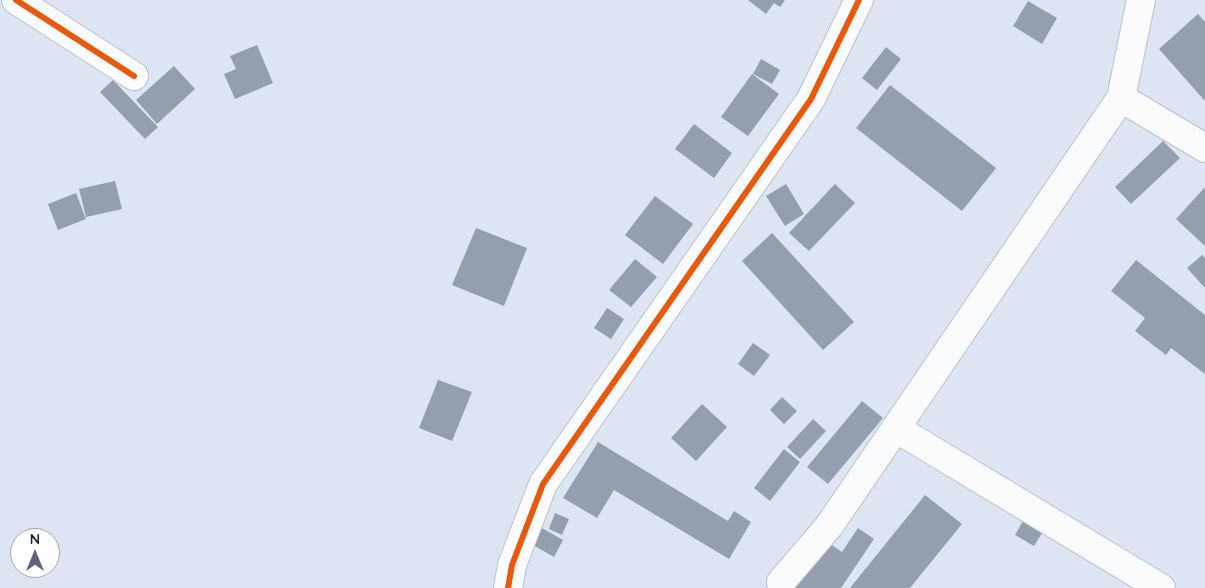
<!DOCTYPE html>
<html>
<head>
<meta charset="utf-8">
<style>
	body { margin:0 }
	#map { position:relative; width:1205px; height:588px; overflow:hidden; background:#dde5f2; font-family:Quicksand,sans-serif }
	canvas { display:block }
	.north { position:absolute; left:10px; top:528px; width:50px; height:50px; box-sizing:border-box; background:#fff; border:1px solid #a1a6ae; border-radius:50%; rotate:0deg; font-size:14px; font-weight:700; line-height:20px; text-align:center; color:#132034 }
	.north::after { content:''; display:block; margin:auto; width:18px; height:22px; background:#5a6576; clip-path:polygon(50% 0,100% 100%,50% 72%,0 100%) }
</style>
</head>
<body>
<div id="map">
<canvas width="1205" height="588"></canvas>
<div class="north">N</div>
</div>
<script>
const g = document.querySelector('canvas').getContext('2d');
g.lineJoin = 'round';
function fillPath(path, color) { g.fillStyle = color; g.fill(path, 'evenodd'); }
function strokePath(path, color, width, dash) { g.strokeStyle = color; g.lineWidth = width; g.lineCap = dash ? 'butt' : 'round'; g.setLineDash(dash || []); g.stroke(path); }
fillPath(new Path2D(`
	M 748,0 L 785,0 L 780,7 L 774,3 L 766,14 Z
	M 1028,1 L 1057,18 L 1042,44 L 1013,26 Z
	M 1198,14 L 1205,22 L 1205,101 L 1159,49 Z
	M 257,45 L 273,83 L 235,99 L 224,74 L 236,69 L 230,56 Z
	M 886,47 L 901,59 L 877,90 L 862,78 Z
	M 761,59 L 780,70 L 772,84 L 753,74 Z
	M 174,66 L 195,89 L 157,124 L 136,100 Z
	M 752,74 L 779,94 L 748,136 L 721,117 Z
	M 113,80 L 158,127 L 145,139 L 100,92 Z
	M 890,85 L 996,168 L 962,211 L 856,128 Z
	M 694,124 L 732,153 L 714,178 L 675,149 Z
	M 1163,141 L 1180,158 L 1131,204 L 1115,187 Z
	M 115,181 L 122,209 L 86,217 L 79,189 Z
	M 786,184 L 804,214 L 785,226 L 766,196 Z
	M 835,184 L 855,203 L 809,251 L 789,233 Z
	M 1205,187 L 1205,246 L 1176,219 Z
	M 76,193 L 86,219 L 58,230 L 48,204 Z
	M 655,196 L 693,224 L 663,264 L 625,235 Z
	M 476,228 L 527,248 L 504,306 L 452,285 Z
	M 772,233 L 854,322 L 823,350 L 742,261 Z
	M 1202,255 L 1205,258 L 1205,288 L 1187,268 Z
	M 635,259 L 657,277 L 631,307 L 609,290 Z
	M 1136,260 L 1205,315 L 1205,374 L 1171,348 L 1166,355 L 1135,331 L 1145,318 L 1111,291 Z
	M 607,308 L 624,319 L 611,339 L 594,328 Z
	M 753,343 L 770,355 L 754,376 L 738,364 Z
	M 438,380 L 472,392 L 452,441 L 419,428 Z
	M 782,397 L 797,411 L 784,424 L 770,410 Z
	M 862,401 L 883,418 L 828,484 L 807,467 Z
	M 702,404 L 727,427 L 696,461 L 671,438 Z
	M 813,419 L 826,431 L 800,459 L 787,447 Z
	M 598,442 L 728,521 L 734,511 L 751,522 L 729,559 L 614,490 L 597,518 L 563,498 Z
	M 784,449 L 800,462 L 770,501 L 754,488 Z
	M 925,495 L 962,524 L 910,588 L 850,588 Z
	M 555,513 L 569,519 L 562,535 L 549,529 Z
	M 1023,521 L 1042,533 L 1034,546 L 1015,535 Z
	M 542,528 L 563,540 L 554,557 L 533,545 Z
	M 858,528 L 874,539 L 841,588 L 795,588 L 826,541 L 842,552 Z`), '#949ead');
const minor = new Path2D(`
	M 16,0 L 134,76
	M 1121,98 L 1205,148
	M 897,429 L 1161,588
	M 781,582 L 829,526 L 1121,98 L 1141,0
	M 508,588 L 512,565 L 543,484 L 811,99 L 859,0`);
strokePath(minor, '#b6c0d0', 30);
strokePath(minor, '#fafbfd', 28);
strokePath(new Path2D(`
	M 16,0 L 134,76
	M 508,588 L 512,565 L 543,484 L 811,99 L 859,0`), '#e8590c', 6);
</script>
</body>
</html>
